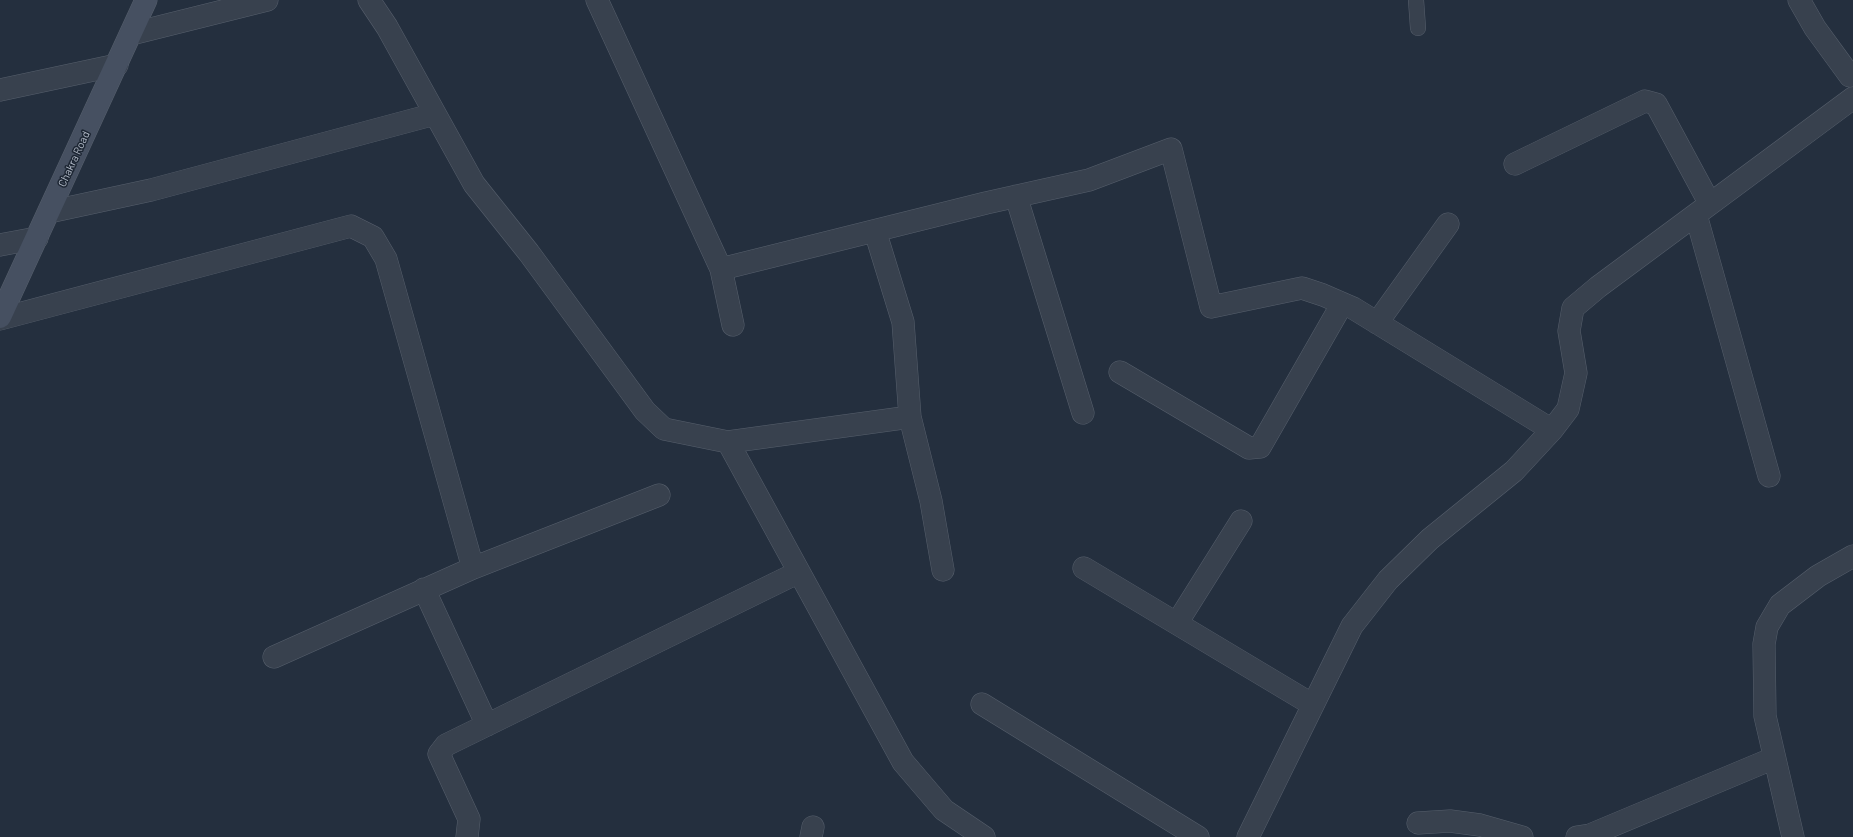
<!DOCTYPE html>
<html>
<head>
<meta charset="utf-8">
<style>
	body { margin:0 }
	canvas { display:block; background:#242f3e }
</style>
</head>
<body>
<canvas width="1853" height="837"></canvas>
<script>
const g = document.querySelector('canvas').getContext('2d');
g.lineJoin = 'round';
function strokePath(path, color, width, dash) { g.strokeStyle = color; g.lineWidth = width; g.lineCap = dash ? 'butt' : 'round'; g.setLineDash(dash || []); g.stroke(path); }
function drawText(font, color, halo, rows, align = 'center') {
  g.font = font + ' Barlow,sans-serif'; g.lineWidth = 3; g.setLineDash([]); g.textBaseline = 'middle'; g.strokeStyle = halo; g.fillStyle = color; for (const [text, x, y, turn = 0] of rows) {
    g.save(); g.translate(x, y); g.rotate((+turn || 0) * Math.PI / 180); g.textAlign = isNaN(turn) ? turn : align; if (halo) g.strokeText(text, 0, 0); g.fillText(text, 0, 0); g.restore();
  }
}
const service = new Path2D(`
	M 1416,0 L 1418,28`);
const minor = new Path2D(`
	M 369,0 L 387,27 L 474,184 L 529,253 L 645,411 L 664,429 L 728,442 L 910,417
	M 597,0 L 721,269 L 733,325
	M 1799,0 L 1815,28 L 1850,76
	M 131,34 L 267,0
	M 0,90 L 117,65
	M 1515,164 L 1645,101 L 1656,104 L 1710,204
	M 1016,196 L 1083,413
	M 49,212 L 151,190 L 435,114
	M 1696,215 L 1769,476
	M 875,231 L 903,322 L 910,417 L 931,501 L 943,570
	M 0,245 L 37,238
	M 721,269 L 986,203 L 1089,180 L 1171,149 L 1211,307 L 1302,288 L 1323,295 L 1353,308 L 1552,430
	M 0,319 L 351,226 L 373,237 L 386,259 L 473,568
	M 1377,323 L 1448,224
	M 1120,372 L 1249,448 L 1260,447 L 1342,304
	M 728,442 L 903,762 L 944,810 L 984,837
	M 1084,568 L 1313,705
	M 424,589 L 487,725
	M 1177,623 L 1241,521
	M 274,657 L 473,568 L 659,495
	M 982,704 L 1198,837
	M 1418,823 L 1450,821 L 1480,825 L 1522,837
	M 467,837 L 469,819 L 439,754 L 446,745 L 799,572
	M 811,837 L 813,827
	M 1248,837 L 1352,626 L 1388,580 L 1430,539 L 1514,471 L 1552,430 L 1568,409 L 1576,373 L 1569,331 L 1573,308 L 1598,287 L 1853,98
	M 1577,837 L 1590,835 L 1774,758
	M 1793,837 L 1765,716 L 1764,644 L 1767,627 L 1780,605 L 1818,576 L 1853,556`);
const secondary = new Path2D(`
	M 0,317 L 146,0`);
strokePath(service, '#565f6c', 16);
strokePath(minor, '#565f6c', 23);
strokePath(secondary, '#565f6c', 23);
strokePath(service, '#38414e', 15);
strokePath(minor, '#38414e', 22);
strokePath(secondary, '#465061', 22);
drawText('11px', '#b4bcc9', '#1d2633', [
	["Chakra Road",74,159,-65]
]);
</script>
</body>
</html>
